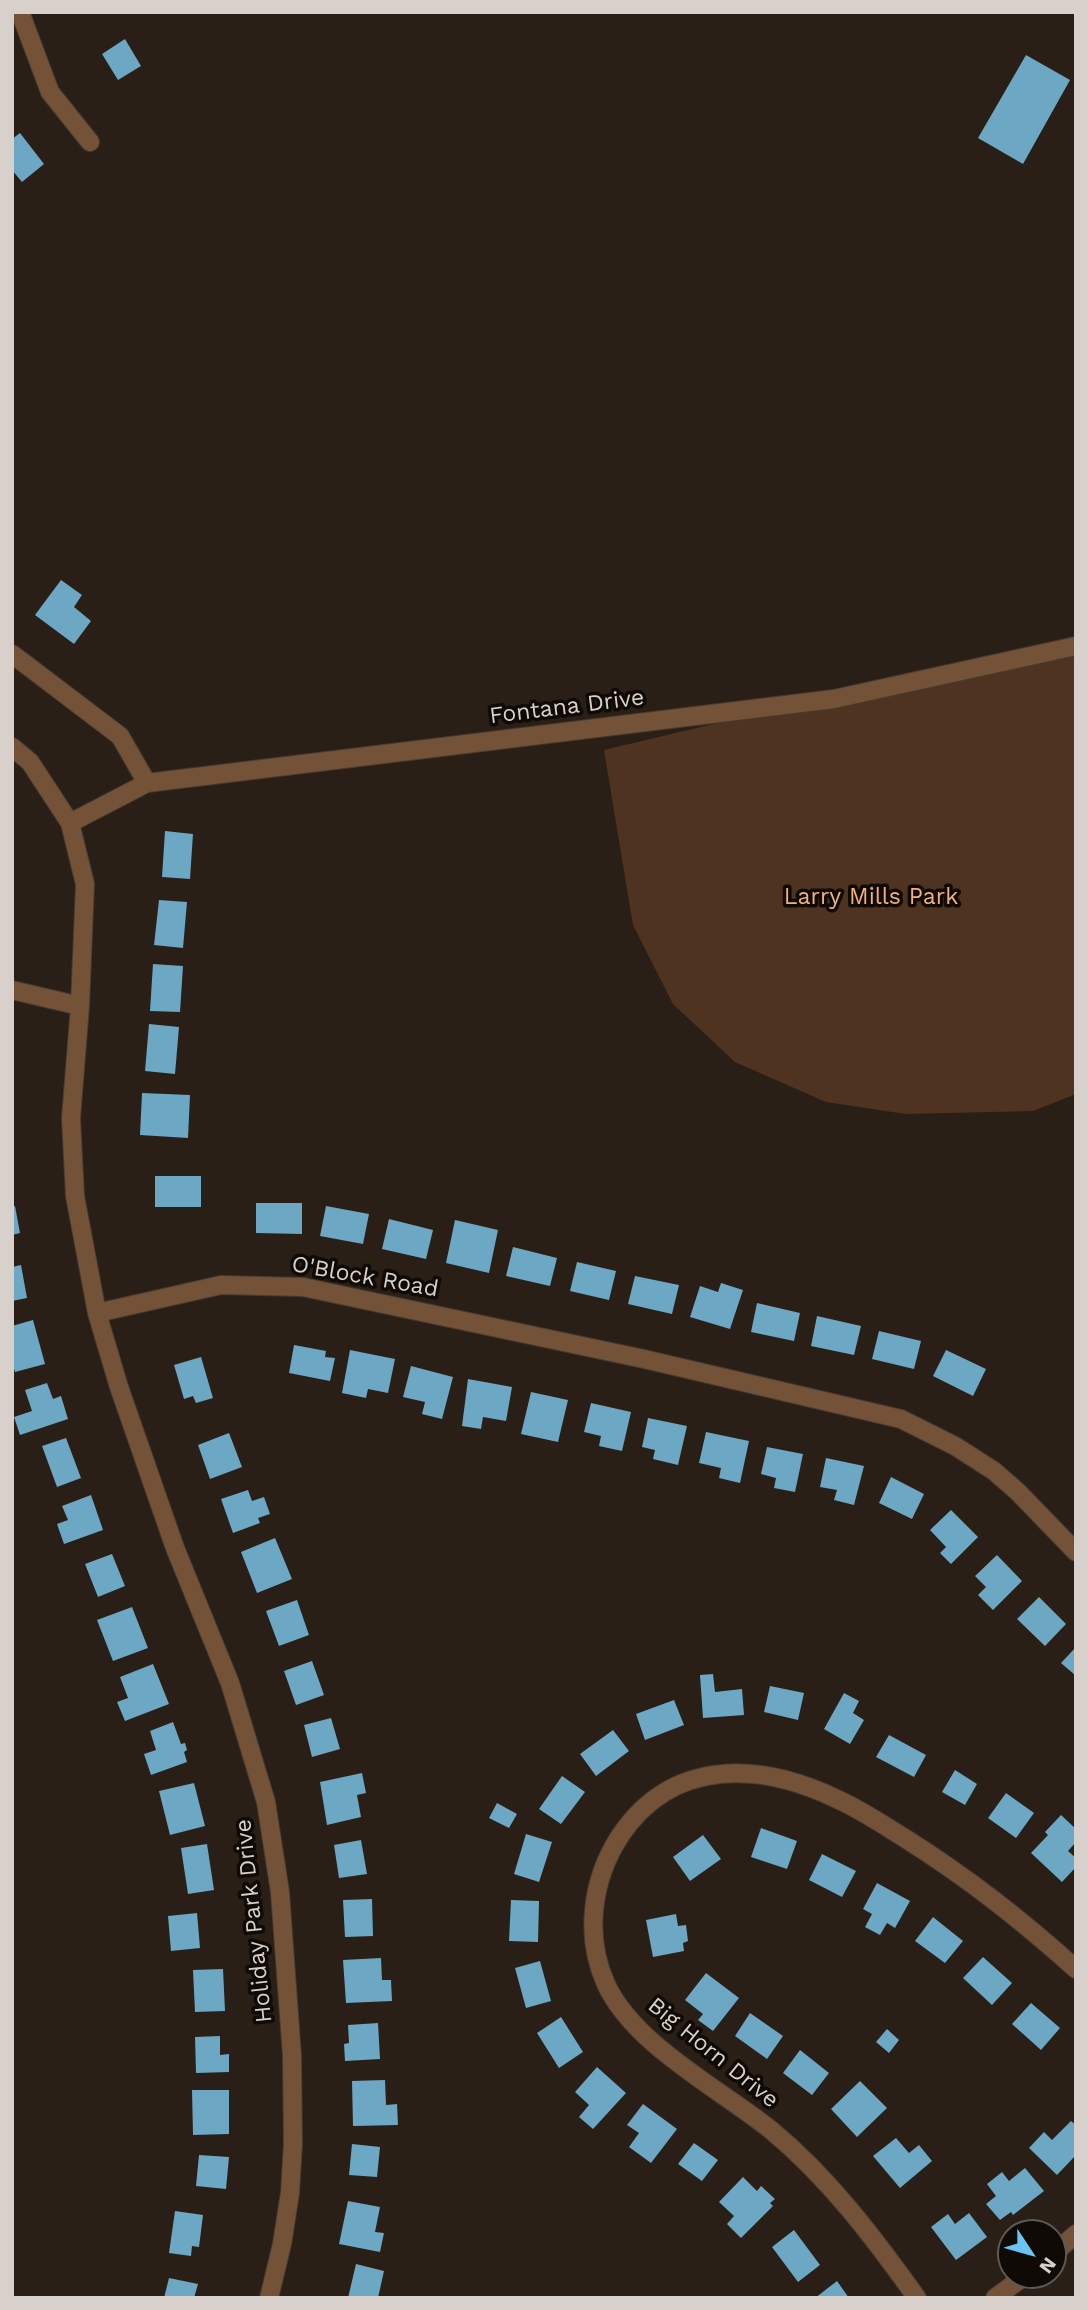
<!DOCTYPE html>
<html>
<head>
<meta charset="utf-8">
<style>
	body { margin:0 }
	#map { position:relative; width:1088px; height:2310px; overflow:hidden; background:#2a1f16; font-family:"Work Sans",sans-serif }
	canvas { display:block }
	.frame { position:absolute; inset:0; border:14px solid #d8d0ca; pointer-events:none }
	.north { position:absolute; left:997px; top:2219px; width:70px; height:70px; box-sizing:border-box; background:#0f0a06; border:2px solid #5f5954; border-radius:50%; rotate:126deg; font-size:19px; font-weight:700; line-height:28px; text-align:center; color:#d8d0ca }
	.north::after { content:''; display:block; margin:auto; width:24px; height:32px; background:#68c4f0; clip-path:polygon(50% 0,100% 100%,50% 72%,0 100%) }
</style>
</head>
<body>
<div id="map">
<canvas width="1088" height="2310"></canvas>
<div class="frame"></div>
<div class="north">N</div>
</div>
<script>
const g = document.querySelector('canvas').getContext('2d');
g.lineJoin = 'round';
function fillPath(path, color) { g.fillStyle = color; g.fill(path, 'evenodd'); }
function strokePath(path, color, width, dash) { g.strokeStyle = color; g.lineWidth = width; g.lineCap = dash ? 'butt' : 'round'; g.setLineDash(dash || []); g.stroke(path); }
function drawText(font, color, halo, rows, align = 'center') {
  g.font = font + ' "Work Sans",sans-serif'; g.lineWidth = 7; g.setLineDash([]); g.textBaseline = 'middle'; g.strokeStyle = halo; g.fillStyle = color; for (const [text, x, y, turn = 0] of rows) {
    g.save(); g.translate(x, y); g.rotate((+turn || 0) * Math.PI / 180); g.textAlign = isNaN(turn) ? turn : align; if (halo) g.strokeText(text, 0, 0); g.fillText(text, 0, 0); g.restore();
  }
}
fillPath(new Path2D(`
	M 1076,638 L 1076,1094 L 1033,1111 L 906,1114 L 826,1102 L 735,1062 L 673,1004 L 633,925 L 604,750 Z`), '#4e3420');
fillPath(new Path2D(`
	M 125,39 L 141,66 L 118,80 L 102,54 Z
	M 1026,55 L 1070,80 L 1023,164 L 978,138 Z
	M 20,133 L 44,164 L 22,182 L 12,170 L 12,139 Z
	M 61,580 L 82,595 L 74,607 L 91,621 L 74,644 L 35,615 Z
	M 165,831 L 193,834 L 190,879 L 162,877 Z
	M 159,900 L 187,902 L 183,948 L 154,945 Z
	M 153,964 L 183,966 L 180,1012 L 150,1011 Z
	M 149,1024 L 179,1027 L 175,1074 L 145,1071 Z
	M 142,1093 L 190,1095 L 188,1138 L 140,1135 Z
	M 155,1176 L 201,1176 L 201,1207 L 155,1207 Z
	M 256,1203 L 302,1203 L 302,1234 L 256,1233 Z
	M 15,1206 L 20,1233 L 12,1235 L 12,1207 Z
	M 326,1206 L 369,1214 L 363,1244 L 320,1236 Z
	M 389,1219 L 433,1230 L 426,1259 L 382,1249 Z
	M 455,1220 L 498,1230 L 489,1273 L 446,1263 Z
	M 513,1247 L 557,1258 L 550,1286 L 506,1276 Z
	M 577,1262 L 616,1271 L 609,1300 L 570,1291 Z
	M 21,1265 L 27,1298 L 12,1301 L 12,1267 Z
	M 635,1276 L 679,1285 L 672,1314 L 628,1304 Z
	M 721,1283 L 743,1290 L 730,1329 L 690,1317 L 700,1286 L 718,1292 Z
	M 757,1303 L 800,1313 L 794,1341 L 751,1332 Z
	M 817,1316 L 861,1326 L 854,1355 L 811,1346 Z
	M 33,1320 L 45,1364 L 15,1372 L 12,1362 L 12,1326 Z
	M 879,1331 L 921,1341 L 914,1369 L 872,1359 Z
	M 294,1345 L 326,1351 L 325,1357 L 335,1358 L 330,1381 L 289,1373 Z
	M 350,1350 L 395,1359 L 388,1393 L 368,1389 L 366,1398 L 342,1393 Z
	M 946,1350 L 986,1369 L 973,1396 L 933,1376 Z
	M 201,1357 L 213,1398 L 196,1403 L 193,1396 L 184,1399 L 174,1365 Z
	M 411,1366 L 453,1377 L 442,1419 L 422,1414 L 425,1402 L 403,1397 Z
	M 468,1379 L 512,1387 L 506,1421 L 483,1417 L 481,1429 L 462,1426 Z
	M 47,1383 L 53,1399 L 61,1396 L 68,1419 L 20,1435 L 14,1417 L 32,1411 L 25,1390 Z
	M 531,1392 L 568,1400 L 558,1442 L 521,1434 Z
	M 591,1403 L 631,1412 L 622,1451 L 599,1446 L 601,1436 L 584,1432 Z
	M 648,1418 L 687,1426 L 678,1465 L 653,1459 L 655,1450 L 642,1447 Z
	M 706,1432 L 749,1441 L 740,1483 L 719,1478 L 721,1468 L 699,1463 Z
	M 229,1433 L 242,1467 L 210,1479 L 198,1445 Z
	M 66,1438 L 81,1478 L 57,1487 L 42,1446 Z
	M 767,1447 L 803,1454 L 795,1492 L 774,1488 L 776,1478 L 761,1474 Z
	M 826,1458 L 864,1466 L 854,1505 L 834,1500 L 837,1490 L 820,1487 Z
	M 891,1477 L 924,1494 L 912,1519 L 879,1503 Z
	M 248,1490 L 252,1501 L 264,1497 L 270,1514 L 258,1518 L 260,1523 L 233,1533 L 221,1499 Z
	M 91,1495 L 103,1530 L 64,1544 L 57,1524 L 68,1520 L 62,1506 Z
	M 951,1510 L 978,1537 L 951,1564 L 940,1553 L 946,1547 L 930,1530 Z
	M 275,1538 L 292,1579 L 257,1593 L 241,1552 Z
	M 112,1554 L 125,1586 L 98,1597 L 85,1564 Z
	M 997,1555 L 1022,1581 L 993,1610 L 978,1595 L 986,1587 L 975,1576 Z
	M 1039,1597 L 1066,1624 L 1045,1646 L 1017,1619 Z
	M 297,1600 L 309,1635 L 279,1646 L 266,1611 Z
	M 132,1607 L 148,1648 L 113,1661 L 97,1620 Z
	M 1076,1647 L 1076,1676 L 1061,1663 Z
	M 312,1661 L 324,1695 L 296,1705 L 284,1671 Z
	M 153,1664 L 169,1704 L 125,1721 L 117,1702 L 128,1698 L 120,1677 Z
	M 713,1674 L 715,1692 L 742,1689 L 744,1715 L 703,1718 L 700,1675 Z
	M 770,1686 L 804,1693 L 798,1720 L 764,1712 Z
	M 844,1693 L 859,1701 L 853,1713 L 864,1720 L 850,1744 L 824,1729 Z
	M 674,1700 L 684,1725 L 645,1740 L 636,1714 Z
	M 331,1718 L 340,1749 L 312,1757 L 304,1725 Z
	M 173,1722 L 181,1744 L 185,1743 L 187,1750 L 184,1752 L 187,1762 L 151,1775 L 144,1754 L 156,1750 L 150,1731 Z
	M 613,1730 L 629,1751 L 596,1776 L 580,1754 Z
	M 889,1735 L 926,1755 L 914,1777 L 876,1757 Z
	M 955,1770 L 977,1784 L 965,1805 L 942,1792 Z
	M 362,1773 L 366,1793 L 357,1795 L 361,1817 L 327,1825 L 320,1782 Z
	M 562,1776 L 585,1792 L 561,1824 L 539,1809 Z
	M 194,1783 L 205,1826 L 170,1835 L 159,1791 Z
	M 1006,1793 L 1034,1813 L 1016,1838 L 988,1818 Z
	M 497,1803 L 517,1814 L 509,1828 L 489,1818 Z
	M 1061,1815 L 1076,1829 L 1076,1842 L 1068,1851 L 1076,1858 L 1076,1867 L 1062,1882 L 1031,1853 L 1048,1835 L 1045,1832 Z
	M 761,1828 L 797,1841 L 787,1869 L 751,1857 Z
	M 526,1834 L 552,1842 L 539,1882 L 514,1874 Z
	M 703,1835 L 721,1859 L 690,1881 L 673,1857 Z
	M 361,1840 L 367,1874 L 339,1878 L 334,1845 Z
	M 207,1844 L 214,1890 L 188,1894 L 181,1848 Z
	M 822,1854 L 856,1871 L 842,1897 L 809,1880 Z
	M 877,1883 L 910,1901 L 895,1928 L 887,1923 L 880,1935 L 865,1927 L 872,1914 L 863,1909 Z
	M 372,1899 L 373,1936 L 345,1937 L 343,1900 Z
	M 511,1900 L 539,1901 L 538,1942 L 509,1941 Z
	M 197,1913 L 200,1948 L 171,1951 L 168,1916 Z
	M 676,1914 L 678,1926 L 686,1925 L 688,1941 L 683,1943 L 684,1951 L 653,1957 L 646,1920 Z
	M 933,1917 L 963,1941 L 945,1963 L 915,1941 Z
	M 983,1957 L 1012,1983 L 992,2005 L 963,1978 Z
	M 381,1958 L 382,1980 L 391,1980 L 392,2001 L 346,2003 L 343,1960 Z
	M 540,1961 L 551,2001 L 526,2008 L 515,1968 Z
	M 223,1969 L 225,2011 L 195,2012 L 193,1970 Z
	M 706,1973 L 739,1998 L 713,2031 L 698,2020 L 703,2014 L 685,2000 Z
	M 1031,2003 L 1060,2028 L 1041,2050 L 1012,2024 Z
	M 750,2013 L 783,2036 L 767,2059 L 735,2036 Z
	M 561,2017 L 583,2052 L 559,2068 L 537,2033 Z
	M 378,2023 L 380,2059 L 345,2061 L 344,2044 L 349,2043 L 348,2025 Z
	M 887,2029 L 899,2040 L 889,2053 L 876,2042 Z
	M 220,2036 L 220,2055 L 229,2054 L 229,2072 L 196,2073 L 195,2037 Z
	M 800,2050 L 829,2073 L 812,2095 L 783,2073 Z
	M 597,2067 L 626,2093 L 593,2129 L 579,2117 L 589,2105 L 575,2092 Z
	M 385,2080 L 386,2105 L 397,2104 L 398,2125 L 353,2126 L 352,2081 Z
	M 860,2081 L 887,2108 L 857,2137 L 831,2109 Z
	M 192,2090 L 229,2090 L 229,2134 L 193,2135 Z
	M 643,2104 L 677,2129 L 651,2163 L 629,2147 L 639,2133 L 627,2125 Z
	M 1071,2121 L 1076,2125 L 1076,2155 L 1057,2175 L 1029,2148 L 1044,2132 L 1052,2140 Z
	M 896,2138 L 909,2153 L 919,2145 L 932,2161 L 900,2188 L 873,2156 Z
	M 694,2143 L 718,2160 L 702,2181 L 678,2164 Z
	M 352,2144 L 380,2147 L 377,2177 L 349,2175 Z
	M 199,2155 L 229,2157 L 226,2189 L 196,2186 Z
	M 1025,2168 L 1044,2191 L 1013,2215 L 1011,2212 L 1000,2220 L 986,2204 L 996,2196 L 987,2184 L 1002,2172 L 1009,2181 Z
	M 743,2177 L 757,2191 L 761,2186 L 775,2199 L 770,2203 L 773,2206 L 741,2238 L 727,2224 L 734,2216 L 719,2202 Z
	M 348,2201 L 380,2207 L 375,2232 L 384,2233 L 380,2252 L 339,2244 Z
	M 175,2211 L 203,2215 L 199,2247 L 192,2246 L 191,2256 L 169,2253 Z
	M 969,2213 L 987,2237 L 956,2260 L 931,2227 L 948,2214 L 955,2224 Z
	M 794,2230 L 820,2265 L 798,2282 L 772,2247 Z
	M 356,2264 L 384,2271 L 378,2298 L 348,2298 Z
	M 169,2278 L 198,2284 L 194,2298 L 164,2298 Z
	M 837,2281 L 849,2298 L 815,2298 Z`), '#6ca7c4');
const minor = new Path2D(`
	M 20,12 L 50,92 L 90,142
	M 12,654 L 120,736 L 147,783
	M 12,747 L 30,762 L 70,823 L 85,884 L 80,1006 L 71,1118 L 75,1196 L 97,1313 L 221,1285 L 303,1287 L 644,1359 L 901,1419 L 955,1446 L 994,1471 L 1018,1492 L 1076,1552
	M 70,823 L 147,783 L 834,699 L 1076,646
	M 12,990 L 80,1006
	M 97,1313 L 119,1387 L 175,1548 L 230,1683 L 266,1802 L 280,1892 L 292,2056 L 293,2144 L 290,2193 L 282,2244 L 269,2298
	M 1053,2254 L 1076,2234
	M 917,2298 C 874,2238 829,2178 771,2130 C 720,2089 633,2044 606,1984 C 584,1936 592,1879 620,1836 C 673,1757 761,1762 839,1800 C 861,1810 882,1824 903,1837 C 968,1878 1019,1918 1076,1969
	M 995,2298 L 1026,2275`);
strokePath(minor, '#463b33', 20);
strokePath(minor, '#745237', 18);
drawText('23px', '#d8d0ca', '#0f0a06', [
	["Fontana Drive",567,707,-7],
	["O'Block Road",365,1277,10],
	["Holiday Park Drive",254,1921,-96],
	["Big Horn Drive",713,2053,39]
]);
drawText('23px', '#f4b07b', '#0f0a06', [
	["Larry Mills Park",871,897]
]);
</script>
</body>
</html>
